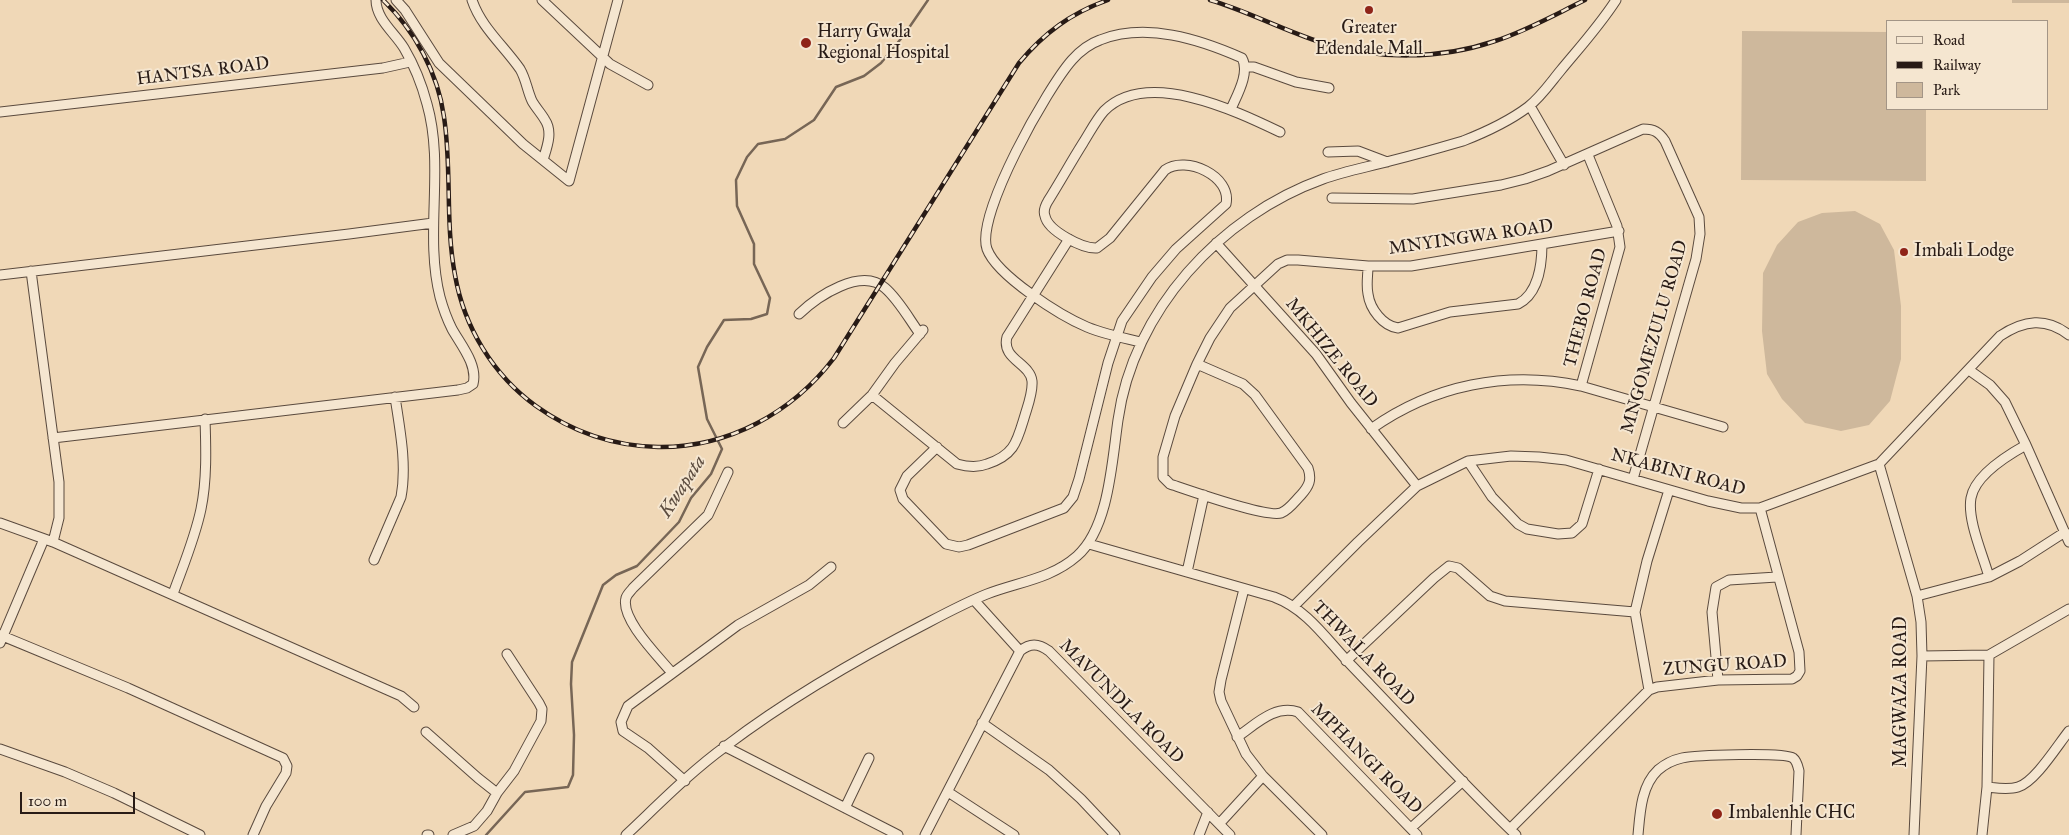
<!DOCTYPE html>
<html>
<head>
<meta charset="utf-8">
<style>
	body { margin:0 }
	#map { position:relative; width:2069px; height:835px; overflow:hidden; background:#f0d8b7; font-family:"IM FELL Great Primer",serif }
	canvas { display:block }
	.legend { position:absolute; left:1886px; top:20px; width:162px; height:90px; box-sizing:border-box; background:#f5e6d0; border:1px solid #a39586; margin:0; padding:6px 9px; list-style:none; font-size:15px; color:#281b16 }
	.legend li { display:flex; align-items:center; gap:10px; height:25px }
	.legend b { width:25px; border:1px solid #a39586 }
	.scale { position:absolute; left:20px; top:792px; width:115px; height:22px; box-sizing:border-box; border:2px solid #281b16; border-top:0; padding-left:6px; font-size:15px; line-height:18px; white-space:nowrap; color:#281b16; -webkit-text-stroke:4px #f5e6d0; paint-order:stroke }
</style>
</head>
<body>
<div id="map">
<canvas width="2069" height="835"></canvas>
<ul class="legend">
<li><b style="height:6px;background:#f5e6d0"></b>Road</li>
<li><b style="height:6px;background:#281b16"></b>Railway</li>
<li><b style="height:14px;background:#ceb89c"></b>Park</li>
</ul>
<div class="scale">100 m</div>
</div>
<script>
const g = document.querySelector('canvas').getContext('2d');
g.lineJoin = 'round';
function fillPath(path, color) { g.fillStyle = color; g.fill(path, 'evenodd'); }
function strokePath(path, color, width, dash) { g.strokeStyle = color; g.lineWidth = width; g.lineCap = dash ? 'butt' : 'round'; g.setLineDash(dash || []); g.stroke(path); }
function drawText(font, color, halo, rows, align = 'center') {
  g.font = font + ' "IM FELL Great Primer",serif'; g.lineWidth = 4; g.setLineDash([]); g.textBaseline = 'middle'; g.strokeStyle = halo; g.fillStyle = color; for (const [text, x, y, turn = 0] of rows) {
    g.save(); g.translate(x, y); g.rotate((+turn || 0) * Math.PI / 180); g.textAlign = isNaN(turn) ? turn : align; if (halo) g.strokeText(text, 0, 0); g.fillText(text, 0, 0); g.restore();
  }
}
fillPath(new Path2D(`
	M 2012,0 L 2069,0 L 2069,3 L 2012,3 Z
	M 1742,31 L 1888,32 L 1888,109 L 1926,109 L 1926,181 L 1741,180 Z
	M 1855,211 L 1880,224 L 1894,250 L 1901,306 L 1901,359 L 1890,401 L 1869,425 L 1841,431 L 1805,423 L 1782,399 L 1767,374 L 1762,331 L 1763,273 L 1777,245 L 1798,222 L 1822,213 Z`), '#ceb89c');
strokePath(new Path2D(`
	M 486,835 L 525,792 L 568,787 L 573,775 L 574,735 L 571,684 L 572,662 L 603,585 L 616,575 L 637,566 L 679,522 L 691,498 L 711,474 L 722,449 L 707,419 L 698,367 L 707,347 L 724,320 L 751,319 L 767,314 L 770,298 L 754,264 L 754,244 L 737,206 L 736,180 L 747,157 L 758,144 L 785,139 L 814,120 L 836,87 L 864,76 L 881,63 L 904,35 L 928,0`), '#776656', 2.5);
const minor = new Path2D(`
	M 396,0 L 405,10 L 439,63 L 523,144 L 569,181 L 618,0
	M 472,0 C 481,27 504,46 520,69 C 526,79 527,90 532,101 C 536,108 541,113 545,120 C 553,132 547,147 543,160
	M 542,0 L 610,64 L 648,85
	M 1245,67 L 1254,67 L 1296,82 L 1329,88
	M 1530,106 L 1564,165
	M 0,112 L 383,68 L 410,62
	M 1328,152 L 1358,151 L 1387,162
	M 1332,198 L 1413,199 L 1501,185 L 1525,179 L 1548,171 L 1643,129 C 1654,129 1659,132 1665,141 L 1699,217 L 1700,234 L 1696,259 L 1633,479
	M 1216,243 L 1316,354 L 1351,403 L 1417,486
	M 1368,266 C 1368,275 1366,285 1368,294 C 1370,309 1383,326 1398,328 L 1450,312 L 1518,304 C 1538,294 1542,265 1542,244
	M 31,271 L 59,482 L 59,518 L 53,542
	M 0,275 L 349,234 L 433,223
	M 799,314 C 818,296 861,267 885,288 C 899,300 909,319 920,334
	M 1141,342 C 1123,338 1104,334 1087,327 C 1061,316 997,276 987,249 C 975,215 1048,87 1072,60 C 1080,51 1089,44 1100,40 C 1146,22 1199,39 1242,58 C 1250,73 1237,95 1231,109
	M 1197,364 L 1243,384 L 1255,395 L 1308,468 C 1312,480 1309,486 1301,495 C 1295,501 1289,510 1281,513 C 1267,518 1188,490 1170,484 L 1163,477 L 1163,457 L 1175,416 L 1197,364 L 1210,338 L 1230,308 L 1278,264 L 1287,260 L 1298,260 L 1368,266 L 1411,266 L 1619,231
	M 1969,370 L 1990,385 L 2005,402 L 2026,445 L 2069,542
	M 1581,386 L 1620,247 L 1617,226 L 1588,155
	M 872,395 L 957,464 C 968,467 977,468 987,464 C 1015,455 1017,441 1025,415 C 1028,405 1033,392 1032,381 C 1030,363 1001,359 1007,337 L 1069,239
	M 843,423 L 872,395 L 895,363 L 923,330
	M 1371,429 C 1433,385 1507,370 1581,386 L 1723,427
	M 53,438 L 458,390 L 467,388 L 473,384 C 478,365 461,345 452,329 C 447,319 443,308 440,297 C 424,234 445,167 427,104 C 422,85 414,65 404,48 C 395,33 376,19 376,0
	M 937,447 L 907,476 L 900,490 L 903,499 L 946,544 L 959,547 L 968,545 L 1064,508 L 1073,497 L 1079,479 L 1108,363 L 1122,321 L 1152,277 L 1176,249 L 1226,204 C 1232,176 1186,155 1165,170 L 1110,238 L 1097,248 C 1083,249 1048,231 1045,216 C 1043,211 1045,206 1048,201 C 1060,182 1071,162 1083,143 C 1090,132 1096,120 1104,111 C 1147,68 1236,111 1280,132
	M 1468,461 L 1492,497 L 1518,524 L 1527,529 L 1558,534 L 1572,533 L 1582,524 L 1599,469
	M 1879,464 L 1917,596 L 1921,622 L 1922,656 L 1914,835
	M 0,523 L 53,542 L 401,696 L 414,707
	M 1089,544 L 1274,597 C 1309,610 1328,642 1353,667 C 1407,723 1460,781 1516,835
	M 374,560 L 401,497 C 407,465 400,430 395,397
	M 1187,572 L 1204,495
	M 1989,577 C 1983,555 1967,520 1971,498 C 1975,475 2008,455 2026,445
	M 1244,589 L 1221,680 L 1219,692 L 1221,701 L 1246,754 L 1263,776 L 1322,835
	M 173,594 C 183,566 195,538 201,509 C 207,480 206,448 205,419
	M 1917,596 L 1989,577 L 2020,561 L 2065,532
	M 974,600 L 1020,651
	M 1294,606 L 1358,542 L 1417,486 L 1468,461 L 1511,456 L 1539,457 L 1566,460 L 1708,501 L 1741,508 L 1760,508 L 1879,464 L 2000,336 C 2024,320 2046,317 2069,335
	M 0,635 L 128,688 L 283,758 L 287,766 L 286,773 L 266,806 L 253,835
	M 0,643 L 44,539
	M 1922,656 L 1989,655 L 2069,609
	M 1346,661 L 1434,578 L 1449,566 L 1458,568 L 1490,596 L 1505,601 L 1635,612
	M 672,673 C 659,657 620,619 626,598 C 627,594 631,591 633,588 L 708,515 L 728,472
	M 1718,680 L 1712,612 L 1716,587 L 1729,580 L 1777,577
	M 1649,690 L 1635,612 L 1647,561 L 1669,490
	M 982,723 L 1049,770 L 1081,799 L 1115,835
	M 426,732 L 478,778 L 497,793
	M 1237,737 C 1255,725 1275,704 1298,712 L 1417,835
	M 724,746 L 898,835
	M 0,749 L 65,772 L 114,793 L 200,835
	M 685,781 L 648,748 L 623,731 L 621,722 L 628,706 L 738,625 L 809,585 L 831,567
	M 1987,787 C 1997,788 2008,790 2018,787 C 2035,782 2057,746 2069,731
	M 948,792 L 1014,835
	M 845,808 L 869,758
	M 1220,823 L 1263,776
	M 1411,828 L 1463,781
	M 1510,829 L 1649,690 L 1657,687 L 1718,680 L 1792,679 L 1797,676 L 1800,671 L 1799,652 L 1760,508
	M 427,835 L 429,835
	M 453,835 L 474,826 L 487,811 L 497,793 L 514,771 L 541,721 L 542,709 L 539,703 L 507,654
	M 626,835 C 658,805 690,772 726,746 C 789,698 859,658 929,622 C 948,612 967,602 987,594 C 1018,582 1051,579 1077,556 C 1109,528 1112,461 1118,420 C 1133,311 1220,216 1323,179 C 1345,171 1368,167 1390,161 C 1414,155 1439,148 1463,141 C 1486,132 1508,122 1528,107 C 1541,97 1551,82 1561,70 C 1580,47 1600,25 1616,0
	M 925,835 L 1020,651 C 1030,643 1038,643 1049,651 L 1230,835
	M 1199,835 L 1208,812
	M 1638,835 C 1640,813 1641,786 1658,770 C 1665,764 1673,760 1682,758 C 1695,755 1784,752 1793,758 C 1797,761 1798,767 1799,771 L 1796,835
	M 1982,835 L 1987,787 L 1989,655`);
strokePath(minor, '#5a4a3e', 11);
strokePath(minor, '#f5e6d0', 9);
const rail = new Path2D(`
	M 383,0 C 415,31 438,73 444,117 C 452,169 445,223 455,275 C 464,327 493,375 536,406 C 572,432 613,446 658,447 C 728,448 792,413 834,358 L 1019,63 C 1044,33 1071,13 1108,0
	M 1210,0 C 1247,11 1283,30 1320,42 C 1377,60 1439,60 1495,41 C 1526,31 1556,14 1585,0`);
strokePath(rail, '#281b16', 4.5);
strokePath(rail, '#f5e6d0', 2.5, [8]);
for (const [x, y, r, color] of [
	[1369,10,5,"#8f2418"],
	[806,43,6,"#8f2418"],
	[1904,252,5,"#8f2418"],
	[1717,814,6,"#8f2418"]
]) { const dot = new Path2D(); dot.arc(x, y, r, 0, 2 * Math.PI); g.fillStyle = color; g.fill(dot); strokePath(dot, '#f5e6d0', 2); }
drawText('18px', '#281b16', '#f5e6d0', [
	["Greater",1369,29,"center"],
	["Edendale Mall",1369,50,"center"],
	["Harry Gwala",817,33],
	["Regional Hospital",817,54],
	["Imbali Lodge",1914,252],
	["Imbalenhle CHC",1728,814]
], 'left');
drawText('18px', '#281b16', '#f5e6d0', [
	["HANTSA ROAD",203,72,-7],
	["MNYINGWA ROAD",1471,238,-8],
	["THEBO ROAD",1586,308,-75],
	["MNGOMEZULU ROAD",1655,337,-74],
	["MKHIZE ROAD",1331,353,51],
	["NKABINI ROAD",1678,473,15],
	["THWALA ROAD",1363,654,46],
	["ZUNGU ROAD",1725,666,-4],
	["MAGWAZA ROAD",1902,692,-90],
	["MAVUNDLA ROAD",1121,702,45],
	["MPHANGI ROAD",1366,759,45]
]);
drawText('italic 19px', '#5d4d40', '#f5e6d0', [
	["Kwapata",683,487,-57]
]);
</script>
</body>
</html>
